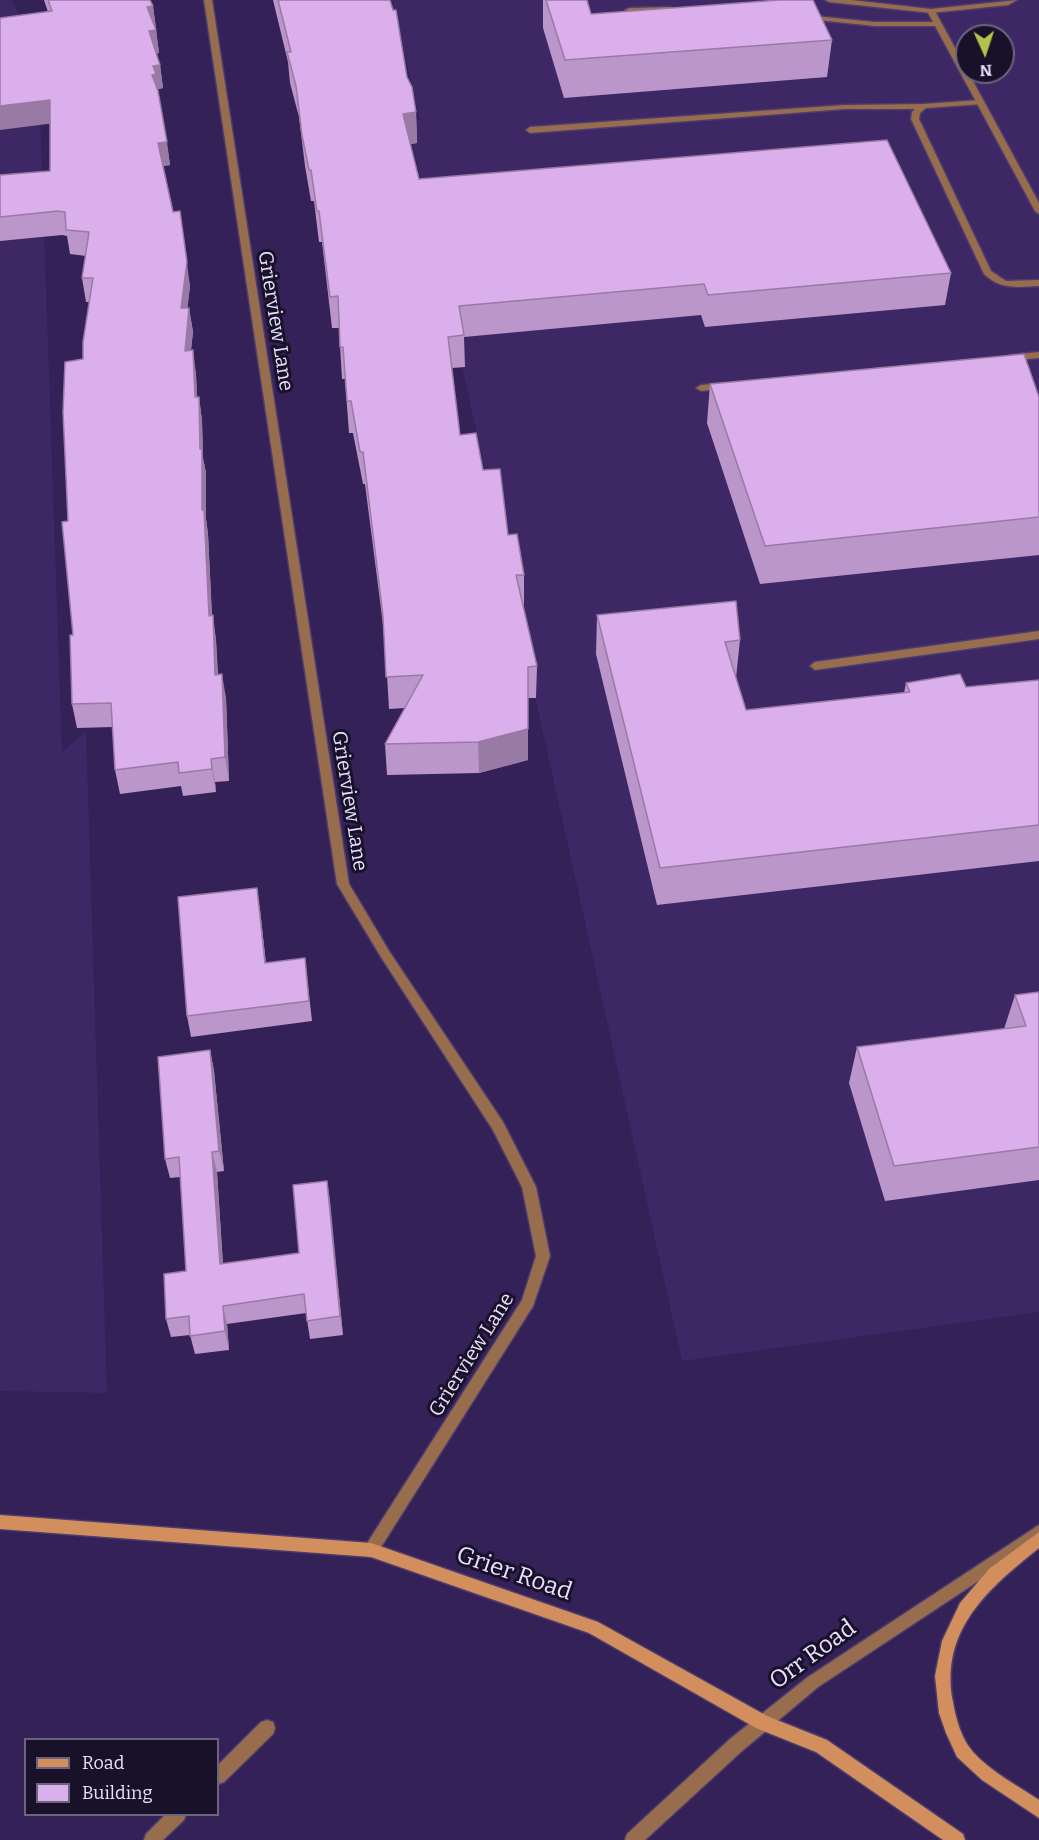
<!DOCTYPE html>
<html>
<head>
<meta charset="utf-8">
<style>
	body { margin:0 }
	#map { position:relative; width:1039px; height:1840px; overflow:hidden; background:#342157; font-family:Bitter,serif }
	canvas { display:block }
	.legend { position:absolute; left:24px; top:1738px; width:195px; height:78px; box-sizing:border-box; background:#191129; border:2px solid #6c647e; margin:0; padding:8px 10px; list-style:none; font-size:18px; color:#e8e1fd }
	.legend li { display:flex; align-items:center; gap:12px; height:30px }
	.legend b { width:30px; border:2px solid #6c647e }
	.north { position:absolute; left:955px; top:24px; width:60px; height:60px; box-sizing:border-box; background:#191129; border:2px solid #6c647e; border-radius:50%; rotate:177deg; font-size:16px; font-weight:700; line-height:24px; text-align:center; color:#e8e1fd }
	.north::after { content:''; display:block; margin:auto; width:21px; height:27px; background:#b2c34c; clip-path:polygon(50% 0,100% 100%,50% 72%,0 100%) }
</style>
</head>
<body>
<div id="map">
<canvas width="1039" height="1840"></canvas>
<ul class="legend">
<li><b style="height:8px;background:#d28f5d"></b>Road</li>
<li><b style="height:16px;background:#daafeb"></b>Building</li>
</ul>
<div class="north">N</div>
</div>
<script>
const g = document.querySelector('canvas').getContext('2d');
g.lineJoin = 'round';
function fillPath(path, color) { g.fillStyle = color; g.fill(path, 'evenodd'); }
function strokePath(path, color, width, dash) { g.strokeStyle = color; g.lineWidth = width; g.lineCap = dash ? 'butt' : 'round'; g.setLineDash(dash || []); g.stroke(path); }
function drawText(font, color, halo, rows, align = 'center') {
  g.font = font + ' Bitter,serif'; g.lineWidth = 6; g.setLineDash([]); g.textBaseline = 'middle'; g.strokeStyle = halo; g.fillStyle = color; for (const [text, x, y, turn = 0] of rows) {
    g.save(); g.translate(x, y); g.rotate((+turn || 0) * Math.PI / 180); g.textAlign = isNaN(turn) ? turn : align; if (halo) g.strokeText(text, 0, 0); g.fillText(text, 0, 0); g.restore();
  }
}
fillPath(new Path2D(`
	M 0,0 L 12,0 L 38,56 L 62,752 L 86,731 L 107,1393 L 0,1391 Z
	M 392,0 L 1039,0 L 1039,1312 L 682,1361 L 408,122 L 420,120 ZM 967,36 L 1003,36 L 1003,72 L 967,72 Z`), '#3d2765');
const lane = new Path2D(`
	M 825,0 L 851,0 L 931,9 L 1017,0 L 1008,5 L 931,13 L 829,2 Z
	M 668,7 L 671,7 L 671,11 L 629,12 L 625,10 L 629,8 Z
	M 805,15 L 875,22 L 938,22 L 942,24 L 938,26 L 875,26 L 808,19 L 805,19 Z
	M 980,100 L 984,102 L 983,104 L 926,108 L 920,113 L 919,119 L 991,271 L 1006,281 L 1039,280 L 1039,286 C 1018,287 1000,290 984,274 L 911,119 L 912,112 L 915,109 L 845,109 L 530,133 L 526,130 L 530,127 L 845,105 L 924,104 Z
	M 1039,352 L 1039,358 L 1010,361 L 1005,358 L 1010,355 Z
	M 724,383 L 727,384 L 727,388 L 701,391 L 696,388 L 701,385 Z
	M 1039,631 L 1039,639 L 815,670 L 810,666 L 815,662 Z
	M 267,1720 L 273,1722 L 275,1728 L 273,1734 L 224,1782 L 218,1784 L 218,1765 L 261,1722 Z
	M 166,1814 L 186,1814 L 184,1820 L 163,1840 L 144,1840 L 146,1834 Z`);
const street = new Path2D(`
	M 204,0 L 212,0 L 349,884 L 389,951 L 503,1122 L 536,1187 L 550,1256 L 533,1306 L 376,1555 L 371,1557 L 366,1555 L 364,1550 L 366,1545 L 522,1300 L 536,1256 L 522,1187 L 493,1130 L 381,957 L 337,884 Z
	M 928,9 L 935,11 L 1039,203 L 1039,214 L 1035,211 L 927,11 Z
	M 1039,1525 L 1039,1541 L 818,1687 L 742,1751 L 645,1840 L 625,1840 L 627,1834 L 730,1739 L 808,1677 Z`);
const secondary = new Path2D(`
	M 0,1515 L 371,1543 L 598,1622 L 767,1716 L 827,1740 L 963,1834 L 965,1840 L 943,1840 L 816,1752 L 756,1728 L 589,1633 L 371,1557 L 0,1529 Z
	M 1039,1532 L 1039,1548 C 989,1588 939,1630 953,1702 C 956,1719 961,1738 973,1752 C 991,1772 1017,1785 1039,1800 L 1039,1818 L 982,1780 L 957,1757 L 946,1733 L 939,1713 L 935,1676 L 942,1641 L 960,1603 L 989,1569 Z`);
strokePath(lane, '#4d3c6e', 3);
strokePath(street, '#4d3c6e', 3);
strokePath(secondary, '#4d3c6e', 3);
fillPath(lane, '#976d4e');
fillPath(street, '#976d4e');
fillPath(secondary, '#d28f5d');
fillPath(new Path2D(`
	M 44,0 L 150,0 L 153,6 L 159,53 L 156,54 L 160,65 L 163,88 L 158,89 L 170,165 L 163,166 L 190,286 L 187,308 L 189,308 L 193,332 L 191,350 L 196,374 L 197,397 L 199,397 L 202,421 L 203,458 L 206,473 L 206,519 L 208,534 L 212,616 L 216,640 L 218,674 L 226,698 L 229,781 L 215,782 L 216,792 L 183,796 L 181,786 L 120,794 L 115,770 L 113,727 L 77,728 L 72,704 L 73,635 L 68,521 L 89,302 L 86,302 L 82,278 L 86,256 L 70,254 L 67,236 L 62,235 L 0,241 L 0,175 L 50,171 L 50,124 L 48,12 Z
	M 273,0 L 390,0 L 407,77 L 416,112 L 417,143 L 410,144 L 419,179 L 951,273 L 945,305 L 705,327 L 701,315 L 464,337 L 465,367 L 452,368 L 460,435 L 483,470 L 524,575 L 524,607 L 523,607 L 537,666 L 536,698 L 528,698 L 528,760 L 479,773 L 387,775 L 385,744 L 405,708 L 389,709 L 385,640 L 365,484 L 363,484 L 353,433 L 349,433 L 345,379 L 342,379 L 339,328 L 332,328 L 322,242 L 319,242 L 314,201 L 311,201 L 305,166 L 299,117 L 290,83 L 288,62 Z
	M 543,0 L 587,0 L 591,14 L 832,40 L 827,77 L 564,98 L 543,28 Z
	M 710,384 L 1039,397 L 1039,555 L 760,584 L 707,423 Z
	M 597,615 L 740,640 L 736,678 L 746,710 L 904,693 L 906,683 L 966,687 L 1039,680 L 1039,861 L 657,905 L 596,654 Z
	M 260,910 L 266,963 L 305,958 L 312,1021 L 191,1037 L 187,1016 Z
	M 1039,992 L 1039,1180 L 885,1201 L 849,1083 L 857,1047 L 1004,1029 L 1015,995 Z
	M 210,1050 L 214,1071 L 224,1171 L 217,1172 L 223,1264 L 299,1253 L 327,1181 L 343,1335 L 310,1339 L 306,1313 L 227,1324 L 229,1350 L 195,1354 L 190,1335 L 171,1337 L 166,1319 L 186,1271 L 180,1177 L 170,1178 L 165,1159 Z`), '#bb96ca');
fillPath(new Path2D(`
	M 153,6 L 156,29 L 147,7 Z
	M 156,30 L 159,53 L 152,54 L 149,31 Z
	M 160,65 L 163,88 L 158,89 L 159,98 L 152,75 L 153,66 Z
	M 50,100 L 55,123 L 0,130 L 0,106 Z
	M 416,112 L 417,143 L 404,145 L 403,114 Z
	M 167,142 L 170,165 L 162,166 L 158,143 Z
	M 180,211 L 190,286 L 185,332 L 181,308 Z
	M 189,308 L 193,332 L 188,375 L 185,351 Z
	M 193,350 L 196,374 L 198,421 L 195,397 Z
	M 199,397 L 202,421 L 203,458 L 206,473 L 206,519 L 208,534 L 213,640 L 209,616 L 202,510 Z
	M 213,615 L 216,640 L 218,699 L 215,675 Z
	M 222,674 L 226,698 L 229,781 L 225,757 Z
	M 528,729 L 528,760 L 479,773 L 478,742 Z
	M 211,759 L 215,782 L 216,792 L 212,769 Z
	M 257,888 L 260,910 L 268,984 L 265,963 Z
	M 210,1050 L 214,1071 L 224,1171 L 219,1151 Z
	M 212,1152 L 217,1172 L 224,1283 L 220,1264 Z
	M 327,1181 L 330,1200 L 343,1335 L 340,1316 Z
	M 223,1306 L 227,1324 L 229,1350 L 225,1331 Z`), '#997aa4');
const building = new Path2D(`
	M 48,0 L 150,0 L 153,6 L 147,7 L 156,30 L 149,31 L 160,65 L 153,66 L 156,74 L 152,75 L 158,91 L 167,142 L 158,143 L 173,212 L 180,211 L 187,262 L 181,308 L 189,308 L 185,351 L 193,350 L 195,397 L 199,397 L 200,449 L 202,449 L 202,510 L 204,510 L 209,616 L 213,615 L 215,675 L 222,674 L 225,757 L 211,759 L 212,769 L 179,773 L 178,762 L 115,770 L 111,703 L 72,704 L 70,635 L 73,635 L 62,522 L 68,521 L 63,412 L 65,362 L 83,359 L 83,342 L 93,278 L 82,278 L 89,232 L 66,230 L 65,212 L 58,211 L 0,217 L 0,175 L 50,171 L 50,100 L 0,106 L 0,18 L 52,11 Z
	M 278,0 L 390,0 L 393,10 L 396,10 L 407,77 L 412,87 L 416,112 L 403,114 L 419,179 L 887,140 L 951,273 L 708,295 L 704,284 L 459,306 L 464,335 L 448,337 L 460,435 L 476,433 L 483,470 L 500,469 L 508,535 L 517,534 L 524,575 L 516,575 L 537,666 L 528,667 L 528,729 L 478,742 L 385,744 L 423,675 L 386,677 L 383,616 L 363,452 L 360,452 L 351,401 L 347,401 L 343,347 L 340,347 L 338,296 L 330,297 L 319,211 L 317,211 L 311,170 L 309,170 L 302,135 L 296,86 L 287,52 L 291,52 Z
	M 546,0 L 587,0 L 591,14 L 779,0 L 813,0 L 832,40 L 565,60 Z
	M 1024,354 L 1039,397 L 1039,517 L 765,546 L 710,384 Z
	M 736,601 L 740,640 L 725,642 L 746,710 L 910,692 L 906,683 L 960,674 L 966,687 L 1039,680 L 1039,825 L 660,868 L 597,615 Z
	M 257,888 L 265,963 L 305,958 L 309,1001 L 187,1016 L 178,897 Z
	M 1039,992 L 1039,1147 L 894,1166 L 857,1047 L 1026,1026 L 1015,995 Z
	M 210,1050 L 219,1151 L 212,1152 L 220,1264 L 299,1253 L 293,1185 L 327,1181 L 340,1316 L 307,1321 L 304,1294 L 223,1306 L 225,1331 L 190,1336 L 189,1316 L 166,1319 L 164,1274 L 186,1271 L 179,1157 L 165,1159 L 158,1057 Z`);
fillPath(building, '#daafeb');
strokePath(building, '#997aa4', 1.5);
drawText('20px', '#e8e1fd', '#191129', [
	["Grierview Lane",275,321,81],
	["Grierview Lane",349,801,81],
	["Grierview Lane",472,1355,-58]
]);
drawText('24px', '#e8e1fd', '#191129', [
	["Grier Road",514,1574,19],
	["Orr Road",813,1655,-36]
]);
</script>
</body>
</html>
